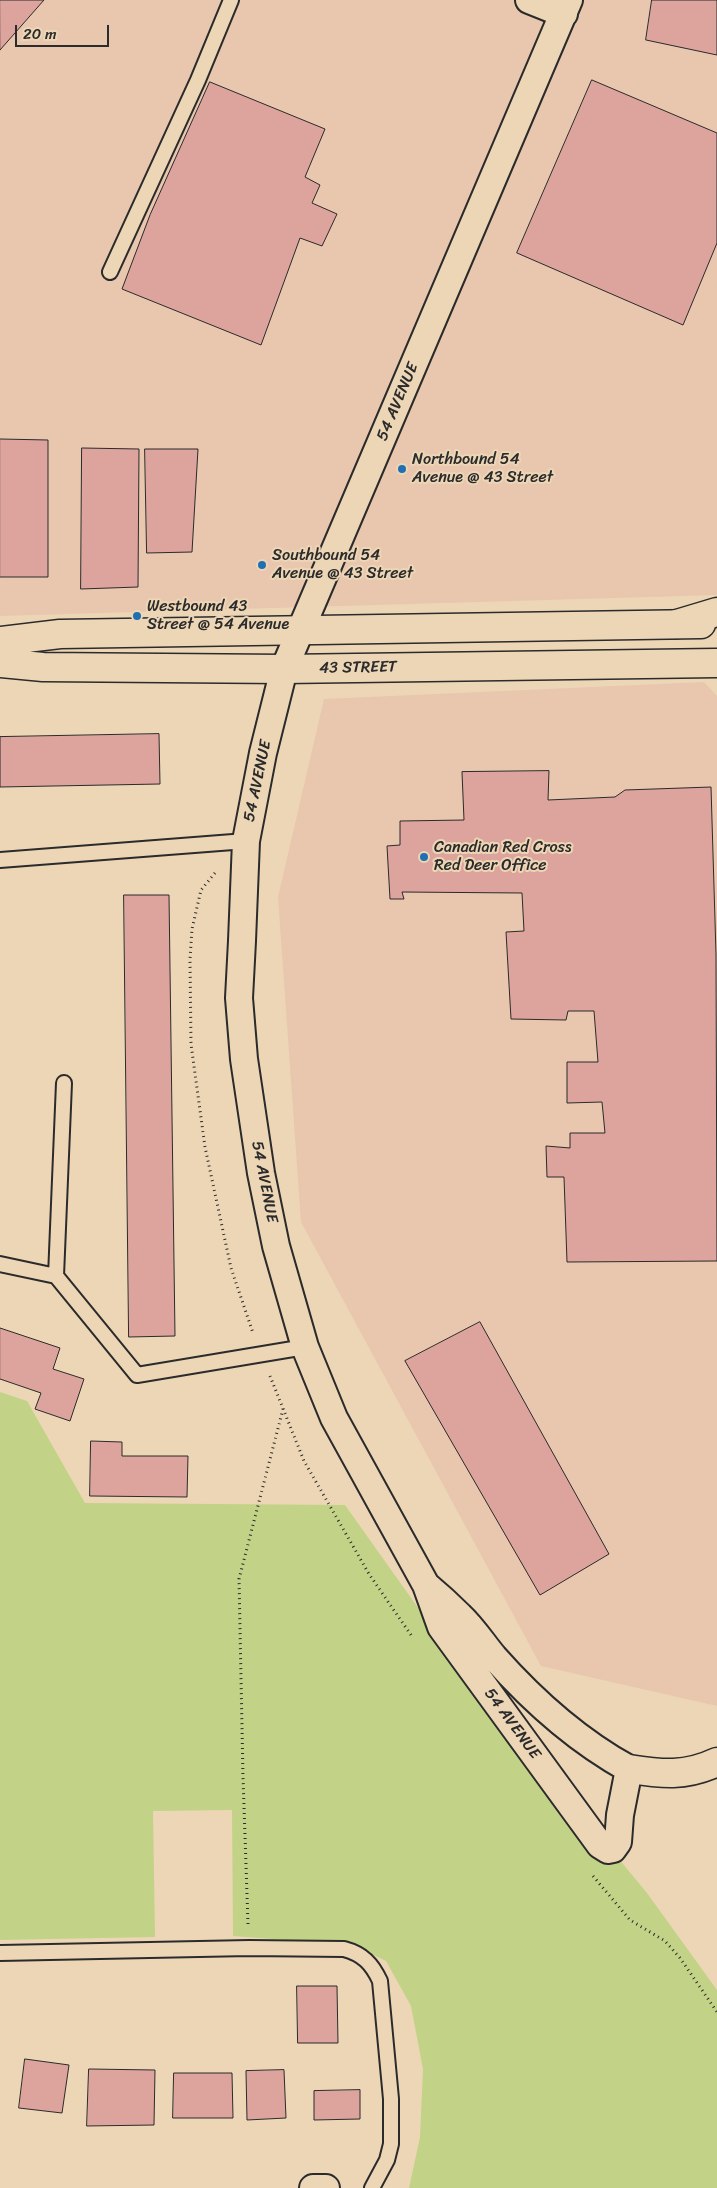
<!DOCTYPE html>
<html>
<head>
<meta charset="utf-8">
<style>
	body { margin:0 }
	#map { position:relative; width:717px; height:2188px; overflow:hidden; background:#edd6b6; font-family:Sriracha,sans-serif }
	canvas { display:block }
	.scale { position:absolute; left:15px; top:25px; width:94px; height:22px; box-sizing:border-box; border:2px solid #2b2b2b; border-top:0; padding-left:6px; font-size:15px; line-height:18px; white-space:nowrap; color:#2b2b2b; -webkit-text-stroke:4px #edd6b6; paint-order:stroke }
</style>
</head>
<body>
<div id="map">
<canvas width="717" height="2188"></canvas>
<div class="scale">20 m</div>
</div>
<script>
const g = document.querySelector('canvas').getContext('2d');
g.lineJoin = 'round';
function fillPath(path, color) { g.fillStyle = color; g.fill(path, 'evenodd'); }
function strokePath(path, color, width, dash) { g.strokeStyle = color; g.lineWidth = width; g.lineCap = dash ? 'butt' : 'round'; g.setLineDash(dash || []); g.stroke(path); }
function drawText(font, color, halo, rows, align = 'center') {
  g.font = font + ' Sriracha,sans-serif'; g.lineWidth = 4; g.setLineDash([]); g.textBaseline = 'middle'; g.strokeStyle = halo; g.fillStyle = color; for (const [text, x, y, turn = 0] of rows) {
    g.save(); g.translate(x, y); g.rotate((+turn || 0) * Math.PI / 180); g.textAlign = isNaN(turn) ? turn : align; if (halo) g.strokeText(text, 0, 0); g.fillText(text, 0, 0); g.restore();
  }
}
fillPath(new Path2D(`
	M 0,0 L 717,0 L 717,595 L 0,616 Z
	M 704,682 L 717,696 L 717,1706 L 541,1666 L 301,1222 L 278,897 L 324,699 Z`), '#e8c7ae');
fillPath(new Path2D(`
	M 0,1392 L 27,1401 L 85,1503 L 345,1505 L 458,1664 L 647,1893 L 717,1990 L 717,2188 L 409,2188 L 420,2137 L 423,2069 L 411,2006 L 386,1961 L 353,1945 L 233,1936 L 232,1810 L 153,1811 L 155,1937 L 0,1940 Z`), '#c2d387');
const building = new Path2D(`
	M 0,0 L 44,0 L 0,50 Z
	M 652,0 L 717,0 L 717,55 L 646,40 Z
	M 592,80 L 717,133 L 717,243 L 683,325 L 517,253 Z
	M 210,82 L 325,129 L 305,177 L 320,185 L 312,203 L 337,214 L 322,246 L 300,238 L 261,345 L 122,289 L 150,215 Z
	M 0,439 L 48,440 L 48,577 L 0,577 Z
	M 82,448 L 139,449 L 138,587 L 81,589 Z
	M 145,449 L 198,449 L 192,552 L 147,553 Z
	M 159,734 L 160,784 L 0,787 L 0,737 Z
	M 549,771 L 548,800 L 615,797 L 625,790 L 711,787 L 716,954 L 717,1261 L 567,1262 L 564,1177 L 547,1177 L 546,1146 L 570,1148 L 570,1133 L 605,1133 L 602,1102 L 567,1103 L 567,1062 L 598,1062 L 594,1011 L 568,1011 L 566,1020 L 511,1019 L 506,932 L 524,931 L 522,893 L 402,892 L 404,899 L 390,899 L 387,846 L 400,845 L 400,821 L 464,820 L 462,772 Z
	M 124,895 L 169,895 L 175,1336 L 129,1337 Z
	M 480,1322 L 609,1554 L 540,1595 L 405,1361 Z
	M 0,1328 L 60,1348 L 53,1369 L 84,1379 L 70,1421 L 35,1409 L 41,1393 L 0,1379 Z
	M 91,1441 L 122,1442 L 122,1456 L 188,1456 L 187,1497 L 90,1496 Z
	M 297,1986 L 337,1986 L 338,2043 L 298,2043 Z
	M 25,2059 L 69,2065 L 62,2113 L 19,2108 Z
	M 89,2069 L 155,2070 L 154,2125 L 87,2126 Z
	M 284,2070 L 286,2118 L 247,2120 L 246,2071 Z
	M 174,2073 L 232,2073 L 233,2118 L 173,2118 Z
	M 360,2090 L 360,2119 L 314,2120 L 314,2091 Z`);
fillPath(building, '#dda39d');
strokePath(building, '#2b2b2b', 1);
const service = new Path2D(`
	M 110,272 L 198,80 L 231,0
	M 0,860 L 246,841
	M 0,1264 L 56,1276 L 137,1375 L 305,1347
	M 56,1276 L 64,1083
	M 0,1953 L 249,1948 L 344,1949 C 363,1954 372,1964 380,1981 L 391,2099 L 391,2144 L 387,2160 L 372,2188`);
const minor = new Path2D(`
	M 529,0 L 564,14
	M 426,1585 C 438,1595 449,1605 460,1616 C 473,1628 483,1644 494,1657 C 533,1701 578,1741 629,1769 L 620,1815 L 618,1842 L 613,1849 L 608,1850 L 600,1845 L 441,1627 L 426,1585 L 334,1418 L 305,1347 L 276,1246 L 261,1173 L 244,1059 L 239,998 L 242,941 L 246,841 L 263,753 L 284,669 L 569,0
	M 313,2188 L 326,2188`);
const tertiary = new Path2D(`
	M 0,641 L 60,634 L 701,624
	M 0,663 L 43,667 L 284,669 L 717,663`);
const secondary = new Path2D(`
	M 677,624 L 717,612
	M 629,1769 C 662,1774 685,1777 717,1762`);
strokePath(service, '#2b2b2b', 18);
strokePath(minor, '#2b2b2b', 30);
strokePath(tertiary, '#2b2b2b', 31);
strokePath(secondary, '#2b2b2b', 31);
strokePath(new Path2D(`
	M 215,873 L 201,890 L 192,929 L 190,959 L 191,1044 L 205,1147 L 231,1268 L 253,1333
	M 270,1376 L 304,1461 L 369,1574 L 411,1635
	M 593,1876 L 630,1920 L 665,1941 L 680,1958 L 717,2012
	M 248,1924 L 243,1777 L 239,1579 L 283,1409`), '#2b2b2b', 3, [1, 4]);
strokePath(service, '#edd6b6', 14);
strokePath(minor, '#edd6b6', 26);
strokePath(tertiary, '#edd6b6', 28);
strokePath(secondary, '#edd6b6', 28);
for (const [x, y, r, color] of [
	[402,469,5,"#1f6fb2"],
	[262,565,5,"#1f6fb2"],
	[137,616,5,"#1f6fb2"],
	[424,857,5,"#1f6fb2"]
]) { const dot = new Path2D(); dot.arc(x, y, r, 0, 2 * Math.PI); g.fillStyle = color; g.fill(dot); strokePath(dot, '#edd6b6', 2); }
drawText('16px', '#2b2b2b', '#edd6b6', [
	["54 AVENUE",398,402,-67],
	["43 STREET",358,668,-1],
	["54 AVENUE",258,781,-78],
	["54 AVENUE",264,1182,79],
	["54 AVENUE",512,1724,54]
]);
drawText('16px', '#2b2b2b', '#edd6b6', [
	["Northbound 54",412,460],
	["Avenue @ 43 Street",412,478],
	["Southbound 54",272,556],
	["Avenue @ 43 Street",272,574],
	["Westbound 43",147,607],
	["Street @ 54 Avenue",147,625],
	["Canadian Red Cross",434,848],
	["Red Deer Office",434,866]
], 'left');
</script>
</body>
</html>
